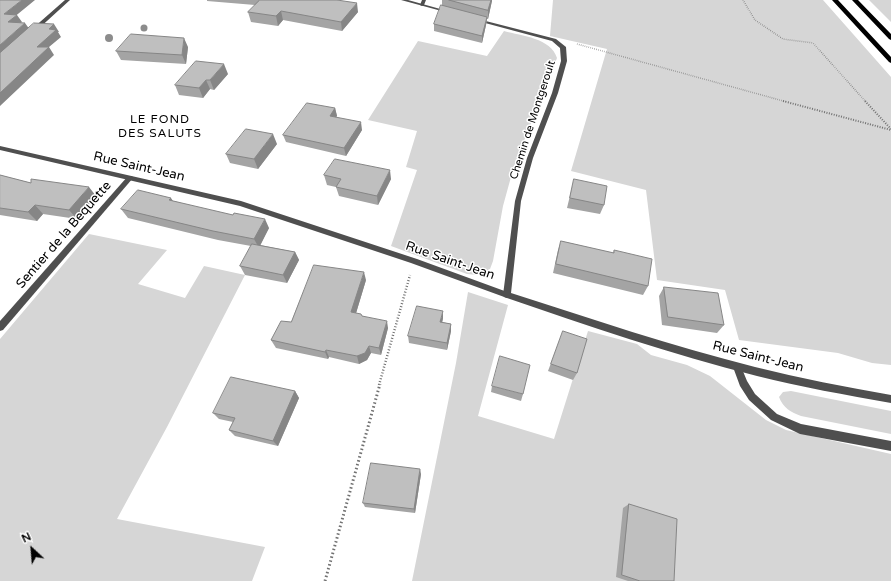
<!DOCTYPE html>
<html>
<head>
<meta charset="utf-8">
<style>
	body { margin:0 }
	#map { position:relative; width:891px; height:581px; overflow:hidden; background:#fff; font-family:"Varela Round",sans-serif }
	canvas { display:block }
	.north { position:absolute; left:12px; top:529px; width:40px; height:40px; -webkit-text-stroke:3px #fff; paint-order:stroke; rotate:334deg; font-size:11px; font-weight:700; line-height:16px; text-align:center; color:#000 }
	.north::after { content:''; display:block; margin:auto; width:14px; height:18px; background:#000; clip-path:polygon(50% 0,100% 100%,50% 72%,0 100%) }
</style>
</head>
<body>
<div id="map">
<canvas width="891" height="581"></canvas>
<div class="north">N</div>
</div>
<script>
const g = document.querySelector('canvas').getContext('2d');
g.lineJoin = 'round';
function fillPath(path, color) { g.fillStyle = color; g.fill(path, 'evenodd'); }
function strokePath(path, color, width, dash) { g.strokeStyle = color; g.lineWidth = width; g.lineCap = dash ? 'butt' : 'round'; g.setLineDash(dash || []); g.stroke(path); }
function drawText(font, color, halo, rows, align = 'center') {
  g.font = font + ' "Varela Round",sans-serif'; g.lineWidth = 3; g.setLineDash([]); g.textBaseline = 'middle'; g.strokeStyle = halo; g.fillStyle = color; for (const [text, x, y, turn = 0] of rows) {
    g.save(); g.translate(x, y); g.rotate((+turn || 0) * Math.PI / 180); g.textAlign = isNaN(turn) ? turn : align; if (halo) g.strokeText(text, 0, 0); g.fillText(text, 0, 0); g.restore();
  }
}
fillPath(new Path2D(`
	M 553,0 L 823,0 L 891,77 L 891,365 L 872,363 L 838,353 L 739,340 L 725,290 L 657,280 L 646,190 L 571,171 L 607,49 L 550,36 Z
	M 869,0 L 891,0 L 891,22 Z
	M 504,31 C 522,36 551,38 557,58 L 514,166 L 503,206 L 493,261 L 490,269 L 478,275 L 467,274 L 391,246 L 417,170 L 406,167 L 417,131 L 368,120 L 418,41 L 487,56 Z
	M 89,234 L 167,250 L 138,284 L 185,298 L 204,266 L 245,275 L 167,427 L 117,519 L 265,547 L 252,581 L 0,581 L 0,339 Z
	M 468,292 L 508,305 L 478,416 L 554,439 L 588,331 L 637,344 L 651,355 L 687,365 L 710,376 L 766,420 L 786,430 L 891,454 L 891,581 L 412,581 L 456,363 Z
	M 791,391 L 891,411 L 891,434 L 801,416 C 791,412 783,408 779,397 L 783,392 Z`), '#d6d6d6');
strokePath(new Path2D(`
	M 743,0 L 755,20 L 783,39 L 813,43 L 866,102
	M 577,44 L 787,102`), '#717171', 1.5, [0.5, 1.5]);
strokePath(new Path2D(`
	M 783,101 L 891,130
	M 865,101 L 891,129`), '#717171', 2, [1, 1.5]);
strokePath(new Path2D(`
	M 379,385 L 410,275`), '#717171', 2.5, [1, 2]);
strokePath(new Path2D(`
	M 325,581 L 380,384`), '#717171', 3, [1.5, 2.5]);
fillPath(new Path2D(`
	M 128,176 L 132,176 L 133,178 L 3,330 L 0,331 L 0,321 Z`), '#4f4f4f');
fillPath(new Path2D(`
	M 65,0 L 70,0 L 36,31 L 32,31 L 32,29 Z
	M 422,0 L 426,0 L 424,5 L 422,6 L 420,5 Z
	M 0,146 L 241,201 L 417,259 L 510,293 L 511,295 L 510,297 L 507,298 L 411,263 L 240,206 L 0,150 Z
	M 737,363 L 740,364 L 747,381 L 755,394 L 777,414 L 801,424 L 891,441 L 891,451 L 800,434 L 771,420 L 749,400 L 740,386 L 733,367 L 734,364 Z`), '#4f4f4f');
fillPath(new Path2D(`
	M 401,0 L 408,0 L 451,12 L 449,13 Z
	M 474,18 L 556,39 L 566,47 L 567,61 L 558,93 L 533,158 L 521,201 L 511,293 C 592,319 672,346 755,367 C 800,378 845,387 891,395 L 891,403 C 846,395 801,387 757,376 C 671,354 588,326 504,297 L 503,295 L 515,201 L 527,158 L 552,93 L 561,61 L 560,48 L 552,41 L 474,20 Z`), '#4f4f4f');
fillPath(new Path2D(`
	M 832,0 L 838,0 L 891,57 L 891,63 L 889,62 Z
	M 852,0 L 858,0 L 891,34 L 891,40 L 889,39 Z`), '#000');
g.fillStyle = '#8c8c8c';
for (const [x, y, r] of [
	[144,28,3.5],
	[109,38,4]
]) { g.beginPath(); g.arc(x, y, r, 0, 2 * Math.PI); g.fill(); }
fillPath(new Path2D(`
	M 207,0 L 337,0 L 358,12 L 342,31 L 283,20 L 278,26 L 251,22 L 248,12 L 255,5 L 207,1 Z
	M 442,0 L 492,0 L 488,19 L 487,19 L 486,25 L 482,43 L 434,31 L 434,24 L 442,5 Z
	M 188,47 L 186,64 L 121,60 L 116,51 Z
	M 228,74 L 214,90 L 210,89 L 203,98 L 179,95 L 175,85 Z
	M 335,108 L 337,116 L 336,117 L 362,130 L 346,156 L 286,142 L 283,135 Z
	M 277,144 L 258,169 L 230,163 L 226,154 Z
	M 0,175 L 31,183 L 96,196 L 77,219 L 43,214 L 37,221 L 0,215 Z
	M 324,175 L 391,179 L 378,205 L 339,196 L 336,187 L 327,185 Z
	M 574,179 L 604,205 L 600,214 L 567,208 Z
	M 174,201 L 269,228 L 260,245 L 295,252 L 299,260 L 287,283 L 245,275 L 240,266 L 251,246 L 218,240 L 128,218 L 121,209 Z
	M 561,241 L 613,253 L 614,250 L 648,286 L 643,295 L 553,273 L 558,250 Z
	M 366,280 L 356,313 L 388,328 L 381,355 L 371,353 L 367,360 L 359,364 L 329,357 L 328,359 L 276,348 L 271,340 L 291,322 Z
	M 664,287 L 724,325 L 717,333 L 662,325 L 659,296 Z
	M 443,318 L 442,322 L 451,324 L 451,331 L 447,350 L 409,343 L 408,336 Z
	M 563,331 L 577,373 L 573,380 L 548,371 Z
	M 492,386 L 523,394 L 521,401 L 491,392 Z
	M 295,391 L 299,398 L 278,446 L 235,436 L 229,430 L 233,422 L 219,419 L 213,413 Z
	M 421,474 L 415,513 L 365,507 L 363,503 Z
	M 629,504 L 674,581 L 628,581 L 616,577 L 623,508 Z`), '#a4a4a4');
fillPath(new Path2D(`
	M 22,0 L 35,0 L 13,18 L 17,15 L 22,22 L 13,29 L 8,22 L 4,14 Z
	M 491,0 L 492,0 L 492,1 L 488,19 L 488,10 Z
	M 357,3 L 358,12 L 342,31 L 341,22 Z
	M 281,11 L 283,20 L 278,26 L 276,16 Z
	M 487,17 L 486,25 L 482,43 L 482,36 Z
	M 25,23 L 30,30 L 0,57 L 0,45 Z
	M 54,24 L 59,32 L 58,32 L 61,37 L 49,47 L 54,55 L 0,106 L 0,93 L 37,47 L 49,29 Z
	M 184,38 L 188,47 L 186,64 L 182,55 Z
	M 224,64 L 228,74 L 214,90 L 210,80 Z
	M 206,80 L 210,89 L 203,98 L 199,88 Z
	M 335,108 L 337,116 L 331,123 L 330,116 Z
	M 361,122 L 362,130 L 346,156 L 344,148 Z
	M 273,134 L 277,144 L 258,169 L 254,159 Z
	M 390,170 L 391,179 L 378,205 L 377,196 Z
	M 89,187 L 96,196 L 77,219 L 69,210 Z
	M 171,198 L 177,207 L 169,200 Z
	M 35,205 L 43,214 L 37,221 L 28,212 Z
	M 265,219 L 269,228 L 259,248 L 254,239 Z
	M 295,252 L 299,260 L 287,283 L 283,275 Z
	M 364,272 L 366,280 L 354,320 L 351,312 Z
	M 443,311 L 443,318 L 441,329 L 440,322 Z
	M 387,321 L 388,328 L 381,355 L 379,348 Z
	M 451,324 L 451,331 L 447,350 L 447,343 Z
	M 369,346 L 371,353 L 367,360 L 359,364 L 357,356 Z
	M 326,350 L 329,357 L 328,359 L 325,352 Z
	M 295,391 L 299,398 L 278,446 L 273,441 Z
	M 420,469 L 421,474 L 415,513 L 414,509 Z`), '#868686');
const building = new Path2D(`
	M 0,0 L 22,0 L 4,14 L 17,15 L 8,22 L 25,23 L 0,45 Z
	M 260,0 L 337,0 L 357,3 L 341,22 L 281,11 L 276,16 L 248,12 Z
	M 449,0 L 491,0 L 488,10 Z
	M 441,5 L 487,17 L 482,36 L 434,24 Z
	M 34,23 L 54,24 L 49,29 L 56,30 L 37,47 L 49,47 L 0,93 L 0,53 Z
	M 131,34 L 184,38 L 182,55 L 116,51 Z
	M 196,61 L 224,64 L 210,80 L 206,80 L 199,88 L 175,85 Z
	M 307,103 L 335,108 L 330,116 L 361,122 L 344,148 L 283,135 Z
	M 246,129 L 273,134 L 254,159 L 226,154 Z
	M 335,159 L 390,170 L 377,196 L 336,187 L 341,179 L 324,175 Z
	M 0,175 L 31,183 L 31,179 L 89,187 L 69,210 L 35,205 L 28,212 L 0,208 Z
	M 574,179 L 607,186 L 604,205 L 570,198 Z
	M 138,190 L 171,198 L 169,200 L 233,215 L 234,213 L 265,219 L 254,239 L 213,231 L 121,209 Z
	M 561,241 L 614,253 L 614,250 L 652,259 L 648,286 L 556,264 Z
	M 252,244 L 295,252 L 283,275 L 240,266 Z
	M 314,265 L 364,272 L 351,312 L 361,314 L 362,316 L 387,321 L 379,348 L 369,346 L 365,353 L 357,356 L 326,350 L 325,352 L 271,340 L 281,321 L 291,322 Z
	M 664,287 L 718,293 L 724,325 L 668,317 Z
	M 417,306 L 443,311 L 440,322 L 451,324 L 447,343 L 408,336 Z
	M 563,331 L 587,339 L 577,373 L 551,364 Z
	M 500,356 L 530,365 L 523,394 L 492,386 Z
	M 231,377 L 295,391 L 273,441 L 229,430 L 235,418 L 213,413 Z
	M 371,463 L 420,469 L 414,509 L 363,503 Z
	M 629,504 L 677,519 L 674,581 L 640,581 L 622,575 Z`);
fillPath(building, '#bfbfbf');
strokePath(building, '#868686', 1);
drawText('11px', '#000', '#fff', [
	["Chemin de Montgeroult",533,120,-72]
]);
g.letterSpacing = '1px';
drawText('12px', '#000', '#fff', [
	["LE FOND",160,120],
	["DES SALUTS",160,134]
]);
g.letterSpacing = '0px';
drawText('13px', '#000', '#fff', [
	["Rue Saint-Jean",139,167,13],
	["Sentier de la Bequette",64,235,-49],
	["Rue Saint-Jean",450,261,19],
	["Rue Saint-Jean",758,357,14]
]);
</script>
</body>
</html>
